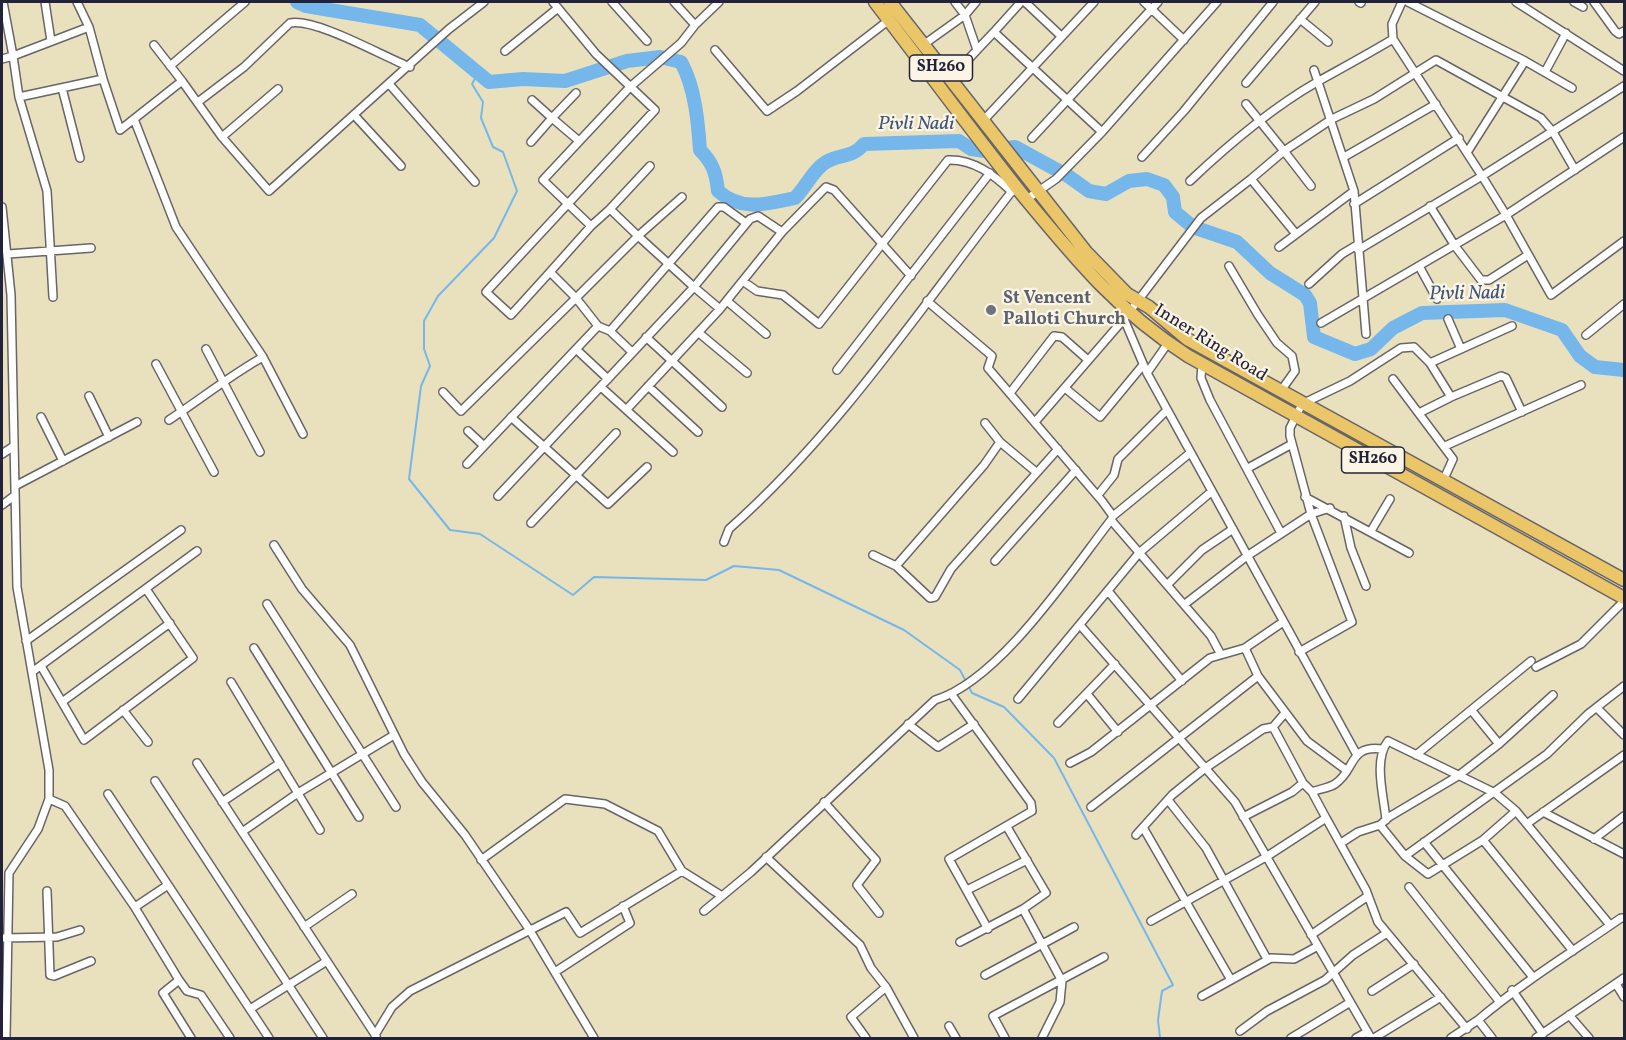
<!DOCTYPE html>
<html>
<head>
<meta charset="utf-8">
<style>
	body { margin:0 }
	#map { position:relative; width:1626px; height:1040px; overflow:hidden; background:#e9e1be; font-family:Vollkorn,serif }
	canvas { display:block }
	.frame { position:absolute; inset:0; border:3px solid #22223b; pointer-events:none }
</style>
</head>
<body>
<div id="map">
<canvas width="1626" height="1040"></canvas>
<div class="frame"></div>
</div>
<script>
const g = document.querySelector('canvas').getContext('2d');
g.lineJoin = 'round';
function strokePath(path, color, width, dash) { g.strokeStyle = color; g.lineWidth = width; g.lineCap = dash ? 'butt' : 'round'; g.setLineDash(dash || []); g.stroke(path); }
function drawText(font, color, halo, rows, align = 'center') {
  g.font = font + ' Vollkorn,serif'; g.lineWidth = 4.5; g.setLineDash([]); g.textBaseline = 'middle'; g.strokeStyle = halo; g.fillStyle = color; for (const [text, x, y, turn = 0] of rows) {
    g.save(); g.translate(x, y); g.rotate((+turn || 0) * Math.PI / 180); g.textAlign = isNaN(turn) ? turn : align; if (halo) g.strokeText(text, 0, 0); g.fillText(text, 0, 0); g.restore();
  }
}
strokePath(new Path2D(`
	M 477,75 L 472,84 L 483,102 L 481,118 L 493,147 L 503,152 L 517,191 L 494,238 L 438,296 L 424,321 L 424,349 L 430,366 L 421,386 L 409,479 L 450,530 L 480,534 L 573,595 L 594,577 L 706,580 L 734,566 L 779,570 L 904,630 L 960,670 L 972,693 L 1004,707 L 1054,758 L 1173,985 L 1162,991 L 1158,1020 L 1160,1038`), '#76b7eb', 2);
strokePath(new Path2D(`
	M 297,2 L 306,6 L 420,25 L 489,82 L 523,79 L 565,81 L 627,61 L 660,57 L 681,62 C 695,87 698,122 700,150 C 713,163 716,173 718,191 C 742,212 766,204 795,198 C 806,187 813,170 826,162 C 841,153 851,159 864,144 L 959,141 L 971,149 L 985,151 L 1015,147 L 1068,176 L 1089,191 L 1106,194 L 1129,181 L 1147,179 L 1164,185 L 1173,197 L 1175,212 L 1193,227 L 1237,242 L 1270,273 L 1305,295 L 1310,303 L 1314,337 L 1355,354 L 1371,349 L 1393,328 L 1422,313 L 1505,310 L 1562,330 L 1580,356 L 1595,367 L 1624,370`), '#76b7eb', 14);
const minor = new Path2D(`
	M 45,2 L 51,41
	M 77,2 L 89,27 L 103,79 L 19,97 L 13,56 L 89,27
	M 612,2 L 647,41
	M 674,2 L 695,25 L 719,2
	M 1021,2 L 994,32 L 1102,132 L 1056,179 L 1027,199
	M 1025,2 L 1061,36
	M 1144,2 L 1184,40
	M 1359,2 L 1361,3
	M 1402,2 L 1392,24 L 1393,39 L 1482,176 L 1624,86
	M 1408,2 L 1525,61 L 1572,88
	M 1516,2 L 1624,71
	M 1574,2 L 1583,7
	M 1594,2 L 1615,31 L 1619,34 L 1624,31
	M 1300,19 L 1328,42
	M 154,45 L 182,81
	M 923,45 L 965,15 L 976,2
	M 715,50 L 767,111 L 797,91 L 889,20
	M 977,50 L 994,32
	M 505,51 L 558,8
	M 2,59 L 13,56 L 3,2
	M 170,66 L 245,2
	M 1314,70 L 1354,191 L 1366,334
	M 1545,72 L 1566,33
	M 103,79 L 120,130 L 182,81 L 222,137 L 278,89
	M 950,79 L 977,50 L 965,15 L 955,2
	M 1246,83 L 1315,2
	M 390,85 L 475,182
	M 62,88 L 80,158
	M 19,97 L 47,191 L 53,297
	M 532,100 L 552,118 L 576,93
	M 198,102 L 244,67 L 290,23 C 316,18 382,56 410,67
	M 1246,104 L 1284,151 L 1251,179 L 1296,234
	M 355,116 L 401,166
	M 134,119 L 176,227 L 263,357 L 303,434
	M 982,122 L 1094,2
	M 1102,132 L 1217,2
	M 222,137 L 269,191 L 449,29 L 484,2
	M 1624,137 L 1506,215 L 1551,295 L 1624,241
	M 1032,138 L 1158,2
	M 531,142 L 552,118 L 579,141
	M 1468,151 L 1525,61
	M 1142,157 L 1184,111 L 1273,2
	M 1344,157 L 1436,104
	M 1190,181 C 1229,144 1270,109 1317,82 C 1342,68 1368,54 1393,39
	M 1311,186 L 1284,151 L 1332,119 L 1374,99 L 1436,60 L 1541,118 L 1553,132 L 1575,170
	M 682,197 L 638,236 L 694,287 L 750,219 L 758,216 L 782,232 L 826,187 L 834,190 L 911,276
	M 1354,204 L 1459,138
	M 1430,206 L 1455,246 L 1481,280 L 1489,280 L 1528,255
	M 2,207 L 11,295 L 17,587 L 49,770 L 49,799 L 38,829 L 9,873 L 6,1038
	M 610,209 L 650,166
	M 591,226 L 610,209 L 638,236 L 576,298 L 598,326
	M 1279,247 L 1354,191
	M 8,254 L 91,248
	M 1229,266 L 1258,315 L 1277,343 L 1292,356 L 1295,371 L 1280,392
	M 1419,266 L 1437,299
	M 550,272 L 511,315 L 486,292 L 655,110 L 596,54 L 553,2
	M 744,282 L 757,291 L 783,295 L 819,324 L 948,160 C 974,159 994,175 1012,192
	M 1309,284 L 1342,254 L 1357,245
	M 727,301 L 766,334
	M 927,301 L 992,356 L 988,368 L 1102,501 L 1113,516 L 1111,520 L 1211,636 L 1220,653
	M 1124,319 L 1147,373 L 1357,755
	M 1448,319 L 1461,349
	M 1321,323 L 1506,215 L 1482,176 L 1358,250
	M 610,331 L 718,207 L 724,207 L 746,223
	M 699,333 L 747,373
	M 1586,335 L 1624,304
	M 646,337 L 722,407
	M 206,349 L 260,452
	M 577,350 L 608,379
	M 1430,363 L 1512,326
	M 156,364 L 214,472
	M 1202,364 L 1201,378 L 1210,400 L 1281,533
	M 837,370 L 990,173
	M 1147,373 L 1168,343
	M 1393,379 L 1453,459 L 1443,481
	M 648,386 L 698,432
	M 601,387 L 673,452
	M 1065,388 L 1100,417 L 1143,365
	M 443,392 L 461,411 L 576,298 L 550,272 L 591,226 L 543,180 L 630,87 L 681,43 L 695,25
	M 1010,393 L 1054,336 L 1062,337 L 1088,360
	M 89,396 L 109,437
	M 627,409 L 720,309
	M 1419,413 L 1451,397
	M 41,417 L 63,461
	M 511,417 L 608,504 L 647,467
	M 169,420 C 201,399 229,376 263,357
	M 1035,422 L 1124,319 L 1201,218 L 1251,179
	M 985,423 L 1000,442
	M 468,431 L 484,446
	M 1445,446 L 1581,385
	M 2,454 L 14,446
	M 467,464 L 598,326 L 610,331 L 632,352
	M 1248,468 L 1292,444
	M 15,486 L 137,422
	M 1098,495 L 1114,475 L 1118,459 L 1167,410
	M 498,496 L 694,287 L 720,309 L 782,232
	M 1305,497 L 1409,553
	M 2,505 L 14,496
	M 1113,516 L 1190,453
	M 1344,516 L 1351,548 L 1366,586
	M 531,523 L 616,433
	M 1371,531 L 1390,499
	M 724,542 L 729,529 C 841,430 924,303 1016,186
	M 274,545 L 302,589 L 350,645 L 404,754 L 422,782 L 465,835 L 529,929 L 594,1038
	M 873,555 L 896,566 L 984,465 L 1000,442 L 1036,472
	M 995,561 L 1076,470
	M 896,566 L 930,598 L 935,597 L 951,569 L 1058,449
	M 1168,584 L 1202,550 L 1233,529
	M 1108,591 L 1182,681
	M 267,604 L 396,807
	M 1185,604 L 1247,556 L 1311,514 L 1290,436 L 1290,428 L 1302,404 L 1350,381 L 1401,348 L 1414,347 L 1430,363 L 1451,397 L 1501,376 L 1506,378 L 1522,412
	M 1080,625 L 1235,802 L 1371,1038
	M 26,641 L 181,530
	M 254,648 L 359,817
	M 1245,648 L 1258,676 L 1307,741 L 1346,770
	M 1299,652 L 1352,622 L 1311,514 L 1330,508
	M 41,666 L 84,740 L 193,658 L 146,589
	M 1536,667 L 1581,644 L 1624,601
	M 32,672 L 197,551
	M 231,682 L 320,830
	M 1087,694 L 1118,732
	M 952,695 L 1031,803 L 1032,811 L 949,859 L 988,929
	M 1553,695 L 1499,744 L 1458,776 L 1389,817 L 1380,825 L 1405,856 L 1547,754 L 1588,714 L 1624,686
	M 1018,699 L 1139,553 L 1211,492
	M 62,702 L 170,623
	M 1597,708 L 1624,735
	M 123,710 L 148,742
	M 1472,711 L 1499,744
	M 1058,723 L 1115,664
	M 908,724 L 938,747 L 974,724
	M 1273,727 L 1303,783
	M 1416,755 L 1531,661
	M 197,763 L 376,1036
	M 1070,763 L 1091,752 L 1210,658 L 1245,648 L 1283,622
	M 155,781 L 323,1038
	M 1312,792 C 1319,789 1329,788 1335,784 C 1356,770 1348,745 1382,749
	M 108,794 L 269,1038
	M 49,799 L 65,806 L 134,906 L 179,980 L 187,991 L 201,995 L 230,1038
	M 1168,800 L 1206,848 L 1267,959
	M 222,802 L 280,763
	M 824,802 L 876,860 L 857,885 L 879,913
	M 1091,807 L 1258,676
	M 1543,812 L 1624,854
	M 1243,817 L 1292,792 L 1303,783 L 1312,792 L 1326,818
	M 1386,820 C 1384,797 1373,760 1388,741 L 1495,793 L 1516,811 L 1610,925
	M 1528,823 L 1624,755
	M 1144,829 L 1231,980
	M 242,832 L 298,793 L 394,735
	M 1136,835 L 1172,795 L 1204,769 L 1263,729 L 1273,727 L 1285,713
	M 1594,839 L 1624,816
	M 1483,840 L 1573,951
	M 1424,842 L 1532,976
	M 1341,843 L 1358,832 L 1380,825
	M 1405,856 L 1428,874 L 1483,840 L 1516,811
	M 766,857 L 860,945 L 871,968 L 886,987
	M 481,860 L 565,799 L 605,804 L 658,831 L 682,871 L 722,896
	M 1409,887 L 1499,1001
	M 967,890 L 1027,860
	M 47,891 L 50,975 L 54,976 L 91,961
	M 135,907 L 168,885
	M 1023,909 L 1062,981 L 1060,1002 L 1042,1038
	M 704,911 L 751,872 L 935,700 C 999,681 1070,573 1111,520
	M 1151,921 L 1266,857 L 1326,818 L 1366,890 L 1378,922 L 1467,1029
	M 304,927 L 352,894
	M 1311,935 L 1368,896
	M 2,938 L 57,937 L 80,930
	M 960,942 L 1023,909 L 1046,893 L 1007,827
	M 555,972 L 630,923 L 623,906
	M 985,975 L 1074,927
	M 179,980 L 163,993 L 191,1038
	M 1616,984 L 1624,997
	M 1512,990 L 1543,1034
	M 1372,991 L 1414,964
	M 1202,996 L 1271,958 L 1294,959 L 1318,946
	M 250,1009 L 327,961
	M 1569,1015 L 1589,1038
	M 1478,1020 C 1523,982 1572,952 1621,918 L 1624,918
	M 949,1026 L 956,1038
	M 1240,1031 L 1267,1011 L 1325,980 L 1353,955 L 1387,933
	M 375,1035 L 392,1007 L 410,991 L 566,912 L 580,933 L 682,871
	M 866,1038 L 851,1017 L 886,987 L 914,1038
	M 1005,1038 L 993,1016 L 1104,957
	M 1291,1038 L 1349,1003
	M 1356,1038 L 1367,1032
	M 1374,1038 L 1441,997
	M 1451,1038 L 1478,1020 L 1492,1038
	M 1536,1038 L 1624,978`);
const trunk = new Path2D(`
	M 875,2 C 925,67 973,133 1025,198 C 1077,261 1118,311 1188,356 L 1624,598
	M 890,2 L 1086,252 L 1127,294 L 1149,307 L 1187,339 L 1624,580`);
strokePath(minor, '#686569', 10);
strokePath(trunk, '#686569', 15);
strokePath(minor, '#fff', 7);
strokePath(trunk, '#eac669', 12);
for (const [x, y, r, color] of [
	[991,310,6,"#6b7280"]
]) { const dot = new Path2D(); dot.arc(x, y, r, 0, 2 * Math.PI); g.fillStyle = color; g.fill(dot); strokePath(dot, '#fcf5e5', 2); }
for (const [x, y, w] of [
	[941,68,63],
	[1373,460,63]
]) { const box = new Path2D(); box.roundRect(x - w / 2, y - 13, w, 26, 4.5); g.fillStyle = '#fcf5e5'; g.fill(box); strokePath(box, '#22223b', 1.5); }
drawText('bold 16px', '#22223b', null, [
	["SH260",941,68],
	["SH260",1373,460]
]);
drawText('bold 18px', '#5b616d', '#fcf5e5', [
	["St Vencent",1003,300],
	["Palloti Church",1003,321]
], 'left');
drawText('18px', '#22223b', '#fcf5e5', [
	["Inner Ring Road",1210,344,32]
]);
drawText('italic 20px', '#3f5679', '#fcf5e5', [
	["Pivli Nadi",916,125],
	["Pivli Nadi",1467,295,-1]
]);
</script>
</body>
</html>
